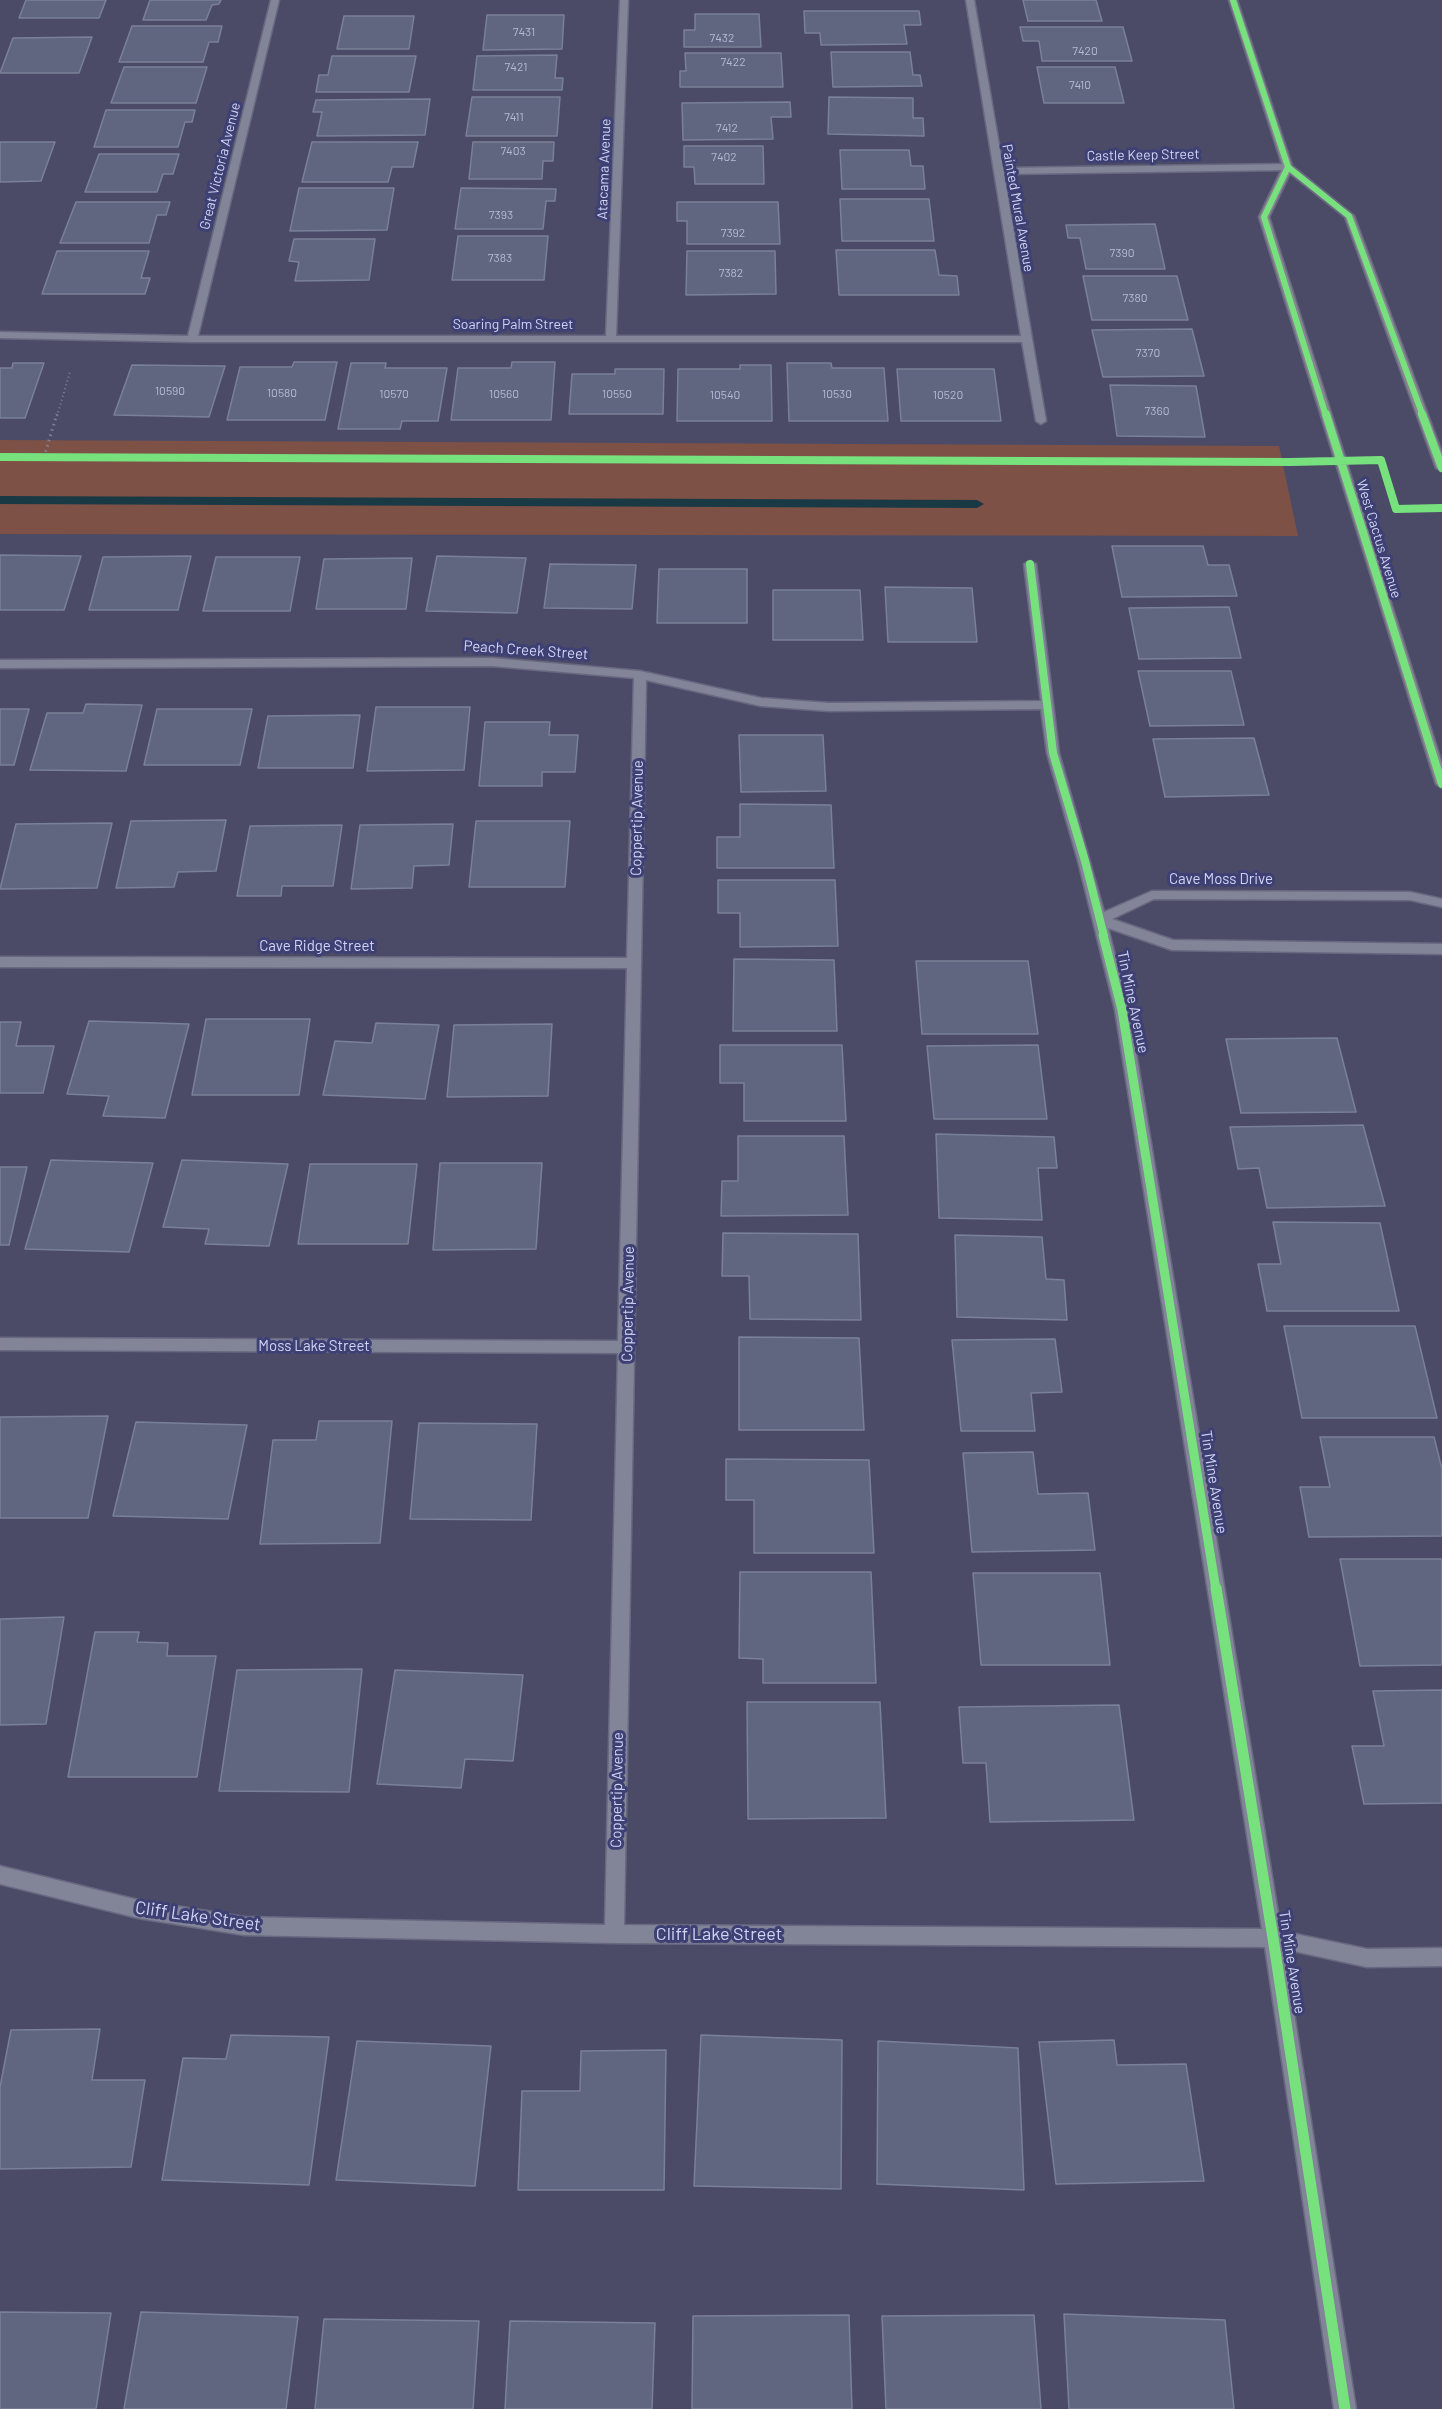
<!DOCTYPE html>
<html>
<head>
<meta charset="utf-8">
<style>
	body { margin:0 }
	canvas { display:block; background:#4b4b67 }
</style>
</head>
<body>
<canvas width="1442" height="2409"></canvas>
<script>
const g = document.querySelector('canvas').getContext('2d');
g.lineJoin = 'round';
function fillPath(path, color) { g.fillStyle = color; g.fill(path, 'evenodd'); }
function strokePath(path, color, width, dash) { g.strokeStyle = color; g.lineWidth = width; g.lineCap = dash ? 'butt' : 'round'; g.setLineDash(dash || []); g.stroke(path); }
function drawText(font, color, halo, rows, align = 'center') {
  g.font = font + ' Barlow,sans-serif'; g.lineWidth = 6; g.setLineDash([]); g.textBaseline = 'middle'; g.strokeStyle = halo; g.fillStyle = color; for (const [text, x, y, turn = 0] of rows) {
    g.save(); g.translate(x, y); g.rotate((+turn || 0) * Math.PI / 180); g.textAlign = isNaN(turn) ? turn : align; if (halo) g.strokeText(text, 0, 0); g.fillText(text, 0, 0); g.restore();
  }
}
fillPath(new Path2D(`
	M 0,440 L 1279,446 L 1298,536 L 0,534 Z`), '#7d5145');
fillPath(new Path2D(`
	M 0,496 L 977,500 L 984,504 L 977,508 L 0,504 Z`), '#193945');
const building = new Path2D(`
	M 26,0 L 106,0 L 99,18 L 19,18 Z
	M 150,0 L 221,0 L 219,4 L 212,5 L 206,20 L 143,20 Z
	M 1023,0 L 1096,0 L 1102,21 L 1028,21 Z
	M 804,11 L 919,11 L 921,25 L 904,25 L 907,44 L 821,45 L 820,33 L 805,33 Z
	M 695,14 L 759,14 L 761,47 L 684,47 L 684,30 L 695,30 Z
	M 487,15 L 564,15 L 562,49 L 483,50 Z
	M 344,16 L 414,16 L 409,49 L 337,49 Z
	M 132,26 L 222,26 L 218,42 L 209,42 L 203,62 L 119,62 Z
	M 1020,27 L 1123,27 L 1132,61 L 1042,61 L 1039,41 L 1023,41 Z
	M 92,37 L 79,73 L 0,73 L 13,38 Z
	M 831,52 L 910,52 L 913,75 L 920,75 L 922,86 L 833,87 Z
	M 685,53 L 781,53 L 783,87 L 680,87 L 680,71 L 686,71 Z
	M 557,55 L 555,78 L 563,78 L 562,90 L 473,90 L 477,56 Z
	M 332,56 L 416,56 L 409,92 L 316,92 L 319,75 L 328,75 Z
	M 124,67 L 207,67 L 196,103 L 111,103 Z
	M 1037,67 L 1115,67 L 1124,103 L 1044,103 Z
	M 472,97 L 560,97 L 557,136 L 466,136 Z
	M 829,97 L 913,98 L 913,118 L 923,118 L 924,136 L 828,134 Z
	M 430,99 L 425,135 L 317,136 L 322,112 L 313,112 L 316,100 Z
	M 790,102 L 791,117 L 771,117 L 773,139 L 683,140 L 682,103 Z
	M 106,110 L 195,110 L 192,122 L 185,122 L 178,147 L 94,147 Z
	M 0,142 L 55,142 L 41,181 L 0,182 Z
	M 312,142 L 418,142 L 413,167 L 392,167 L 388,182 L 302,182 Z
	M 473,142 L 554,142 L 553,161 L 543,161 L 542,179 L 469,179 Z
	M 684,146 L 763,146 L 764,184 L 695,184 L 694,167 L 684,167 Z
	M 840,150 L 909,150 L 911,166 L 923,166 L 925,189 L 842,189 Z
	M 99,154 L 179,154 L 173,174 L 163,174 L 157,192 L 85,192 Z
	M 299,188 L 394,188 L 387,230 L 290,231 Z
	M 461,188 L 556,189 L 555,201 L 546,201 L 543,229 L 455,229 Z
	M 840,199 L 929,199 L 934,241 L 842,241 Z
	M 76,202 L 170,202 L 166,215 L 157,215 L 149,243 L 60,243 Z
	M 677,202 L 778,202 L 780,244 L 687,244 L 687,221 L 677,221 Z
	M 1155,224 L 1165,269 L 1086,269 L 1080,238 L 1068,238 L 1066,225 Z
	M 458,236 L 548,236 L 544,280 L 452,280 Z
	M 294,239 L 375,239 L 369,280 L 295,281 L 299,262 L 289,261 Z
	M 836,250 L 935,250 L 939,275 L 957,276 L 959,295 L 839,295 Z
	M 57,251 L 149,251 L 141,278 L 150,278 L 145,294 L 42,294 Z
	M 687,251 L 775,251 L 776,294 L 686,295 Z
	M 1083,276 L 1177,276 L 1188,320 L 1092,320 Z
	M 1192,329 L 1204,376 L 1103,377 L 1092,330 Z
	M 294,362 L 337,362 L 325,420 L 227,420 L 240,367 L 292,367 Z
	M 512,362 L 555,362 L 551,420 L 451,420 L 458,368 L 511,368 Z
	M 13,363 L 44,363 L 25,418 L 0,418 L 0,368 L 12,368 Z
	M 351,363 L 386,363 L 385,368 L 447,368 L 438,421 L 402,421 L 400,429 L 338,429 Z
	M 787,363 L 831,363 L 832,368 L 884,368 L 888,421 L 789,421 Z
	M 132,365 L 225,366 L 209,417 L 114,415 Z
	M 740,365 L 771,365 L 772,421 L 677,421 L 678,369 L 740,369 Z
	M 615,369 L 664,369 L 663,414 L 569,414 L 572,374 L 615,374 Z
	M 897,369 L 994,369 L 1001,421 L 901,421 Z
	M 1110,385 L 1196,386 L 1205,437 L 1117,436 Z
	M 1112,546 L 1203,546 L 1208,565 L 1229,565 L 1237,596 L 1122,597 Z
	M 0,555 L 81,556 L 64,610 L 0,610 Z
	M 191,556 L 178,610 L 89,610 L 103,557 Z
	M 437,556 L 526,558 L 517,613 L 426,611 Z
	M 216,557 L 300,557 L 290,611 L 203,611 Z
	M 412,558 L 406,609 L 316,609 L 324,559 Z
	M 550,564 L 636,565 L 632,609 L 544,608 Z
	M 659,569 L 747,569 L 747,623 L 657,623 Z
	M 885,587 L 972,588 L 977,642 L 888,642 Z
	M 773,590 L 860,590 L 863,640 L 773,640 Z
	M 1229,607 L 1241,658 L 1139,659 L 1129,608 Z
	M 1138,671 L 1231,671 L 1244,725 L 1150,726 Z
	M 86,704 L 142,705 L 126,771 L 30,770 L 47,713 L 83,713 Z
	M 376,707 L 470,707 L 464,770 L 367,771 Z
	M 0,709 L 29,709 L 14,765 L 0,765 Z
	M 157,709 L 252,709 L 240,765 L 144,765 Z
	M 360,715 L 353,768 L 258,768 L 268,716 Z
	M 485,722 L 550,722 L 549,735 L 578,735 L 575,772 L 542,772 L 542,786 L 479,786 Z
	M 739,735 L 823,735 L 826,791 L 741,792 Z
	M 1254,738 L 1269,795 L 1165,797 L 1153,739 Z
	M 740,804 L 831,805 L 834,868 L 717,868 L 717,837 L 740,837 Z
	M 226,820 L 216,871 L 178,872 L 174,887 L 116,888 L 131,821 Z
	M 476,821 L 570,821 L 565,887 L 469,887 Z
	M 112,823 L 97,888 L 0,889 L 16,824 Z
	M 453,824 L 449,865 L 414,866 L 412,888 L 351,889 L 360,825 Z
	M 342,825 L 333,886 L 282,886 L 281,896 L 237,896 L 250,826 Z
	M 718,880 L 835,880 L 838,946 L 740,947 L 740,913 L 718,913 Z
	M 734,959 L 834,960 L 837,1031 L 733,1031 Z
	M 916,961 L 1028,961 L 1038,1034 L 922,1034 Z
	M 206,1019 L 310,1019 L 299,1095 L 192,1095 Z
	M 89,1021 L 189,1024 L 165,1118 L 103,1116 L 109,1096 L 67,1094 Z
	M 0,1022 L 21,1022 L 16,1046 L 54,1046 L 43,1093 L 0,1093 Z
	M 376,1023 L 439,1025 L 425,1099 L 323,1095 L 335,1041 L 372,1043 Z
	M 552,1024 L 548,1096 L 447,1097 L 454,1025 Z
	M 1337,1038 L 1356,1112 L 1241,1113 L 1226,1039 Z
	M 720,1045 L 842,1045 L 846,1121 L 744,1121 L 744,1083 L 720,1083 Z
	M 1038,1045 L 1047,1119 L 934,1119 L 927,1046 Z
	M 1363,1125 L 1385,1206 L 1267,1208 L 1259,1168 L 1238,1169 L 1230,1127 Z
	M 936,1134 L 1054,1137 L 1057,1168 L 1038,1168 L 1042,1220 L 939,1218 Z
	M 738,1136 L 844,1136 L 848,1215 L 721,1216 L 722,1181 L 738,1181 Z
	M 51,1160 L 153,1163 L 129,1252 L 25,1249 Z
	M 182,1160 L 288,1164 L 269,1246 L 205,1244 L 209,1229 L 163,1227 Z
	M 440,1163 L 542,1163 L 536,1249 L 433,1250 Z
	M 310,1164 L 417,1164 L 408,1244 L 298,1244 Z
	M 0,1167 L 27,1167 L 9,1245 L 0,1245 Z
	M 1273,1222 L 1380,1223 L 1399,1311 L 1267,1311 L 1258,1264 L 1281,1264 Z
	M 723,1233 L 858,1234 L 861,1320 L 750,1319 L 749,1276 L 722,1276 Z
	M 955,1235 L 1042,1237 L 1046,1279 L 1064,1280 L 1067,1320 L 957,1317 Z
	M 1284,1326 L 1415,1326 L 1437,1418 L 1302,1418 Z
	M 739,1337 L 859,1338 L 864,1430 L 739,1430 Z
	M 1055,1339 L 1062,1392 L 1031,1393 L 1035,1431 L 961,1431 L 952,1340 Z
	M 108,1416 L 88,1518 L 0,1518 L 0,1417 Z
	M 319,1421 L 392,1421 L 380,1543 L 260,1544 L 273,1440 L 316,1440 Z
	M 136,1422 L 247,1425 L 228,1519 L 113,1516 Z
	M 419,1423 L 537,1424 L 531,1520 L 410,1519 Z
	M 1320,1437 L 1434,1437 L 1442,1469 L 1442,1536 L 1309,1537 L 1300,1487 L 1330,1487 Z
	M 1033,1452 L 1038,1494 L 1088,1493 L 1095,1550 L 972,1552 L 963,1453 Z
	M 726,1459 L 869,1460 L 874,1553 L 754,1553 L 754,1500 L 726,1500 Z
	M 1340,1559 L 1442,1559 L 1442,1665 L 1360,1666 Z
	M 740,1572 L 871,1572 L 876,1683 L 763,1683 L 763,1659 L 739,1658 Z
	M 973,1573 L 1100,1573 L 1110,1665 L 981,1665 Z
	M 64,1617 L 46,1724 L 0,1725 L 0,1619 Z
	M 95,1632 L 139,1632 L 137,1642 L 168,1643 L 167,1656 L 216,1656 L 197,1777 L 68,1777 Z
	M 362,1669 L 349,1792 L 219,1791 L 237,1670 Z
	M 395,1670 L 523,1675 L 513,1761 L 465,1759 L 461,1788 L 377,1784 Z
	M 1442,1690 L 1442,1803 L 1364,1804 L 1352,1746 L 1384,1746 L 1373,1691 Z
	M 747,1702 L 880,1702 L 886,1818 L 748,1819 Z
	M 1119,1705 L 1134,1820 L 990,1822 L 986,1763 L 963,1763 L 959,1707 Z
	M 100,2029 L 92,2080 L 145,2080 L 131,2167 L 0,2169 L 0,2087 L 11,2030 Z
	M 231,2035 L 329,2037 L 309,2185 L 162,2180 L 183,2058 L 226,2059 Z
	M 701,2035 L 842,2040 L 841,2189 L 694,2186 Z
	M 1114,2040 L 1117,2065 L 1186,2064 L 1204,2181 L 1056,2184 L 1039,2042 Z
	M 357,2041 L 491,2046 L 475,2186 L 336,2180 Z
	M 878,2041 L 1018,2048 L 1024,2190 L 877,2184 Z
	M 666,2050 L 664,2190 L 518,2190 L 522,2091 L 580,2091 L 581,2051 Z
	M 0,2312 L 111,2313 L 96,2409 L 0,2409 Z
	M 141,2312 L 298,2317 L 286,2409 L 124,2409 Z
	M 1064,2314 L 1225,2320 L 1234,2409 L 1069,2409 Z
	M 849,2315 L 852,2409 L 692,2409 L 693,2316 Z
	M 1034,2315 L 1041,2409 L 886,2409 L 882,2316 Z
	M 324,2319 L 479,2321 L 473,2409 L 315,2409 Z
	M 510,2321 L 655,2323 L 652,2409 L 505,2409 Z`);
fillPath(building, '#606680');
strokePath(building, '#798097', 1.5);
const minor = new Path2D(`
	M 271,0 L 279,0 L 198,336 L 606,336 L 620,0 L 628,0 L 616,336 L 1021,336 L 966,0 L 974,0 L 1003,168 L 1288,164 L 1293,167 L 1288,170 L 1004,174 L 1046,421 L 1041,424 L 1036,421 L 1022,342 L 192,342 L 0,338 L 0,332 L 188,336 Z
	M 1030,561 L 1036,564 L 1059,753 L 1104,912 L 1152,891 L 1410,892 L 1442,899 L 1442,907 L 1410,900 L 1154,899 L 1112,919 L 1173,940 L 1442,944 L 1442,954 L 1172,950 L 1108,928 L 1129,1010 L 1281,1931 L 1367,1949 L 1442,1948 L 1442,1966 L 1367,1967 L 1284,1949 L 1356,2409 L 1334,2409 L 1265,1947 L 614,1943 L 244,1935 L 138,1918 L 0,1884 L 0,1866 L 138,1900 L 244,1917 L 605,1925 L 618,1353 L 0,1350 L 0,1338 L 618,1341 L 627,968 L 0,967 L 0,957 L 627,958 L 634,678 L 492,666 L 0,668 L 0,660 L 492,658 L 640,671 L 761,698 L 829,703 L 1041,701 L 1024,564 ZM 646,680 L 761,706 L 829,711 L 1041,709 L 1047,753 L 1078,861 L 1115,1010 L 1262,1929 L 624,1925 Z`);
const major = new Path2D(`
	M 1229,0 L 1237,0 L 1292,166 L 1354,216 L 1442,453 L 1442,471 L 1436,468 L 1345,217 L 1290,173 L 1269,217 L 1442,764 L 1442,788 L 1436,784 L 1259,217 L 1283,167 Z`);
strokePath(minor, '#686981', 3);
strokePath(major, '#686981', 3);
strokePath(new Path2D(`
	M 57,416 L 70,372`), '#7e8093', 2, [1, 3]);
strokePath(new Path2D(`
	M 44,457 L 57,414`), '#7e8093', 3, [1.5, 4]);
fillPath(minor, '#828498');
fillPath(major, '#868690');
strokePath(new Path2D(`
	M 1233,0 L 1288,167 L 1349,216 L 1423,416
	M 1288,167 L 1264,217 L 1326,416`), '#77e17e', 6);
strokePath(new Path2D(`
	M 1326,414 L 1442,784
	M 1422,414 L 1442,468
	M 0,457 L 1290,462 L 1381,460 L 1396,509 L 1442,508
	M 1030,564 L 1053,753 L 1085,861 L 1104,936`), '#77e17e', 8);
strokePath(new Path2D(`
	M 1103,935 L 1122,1010 L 1216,1590`), '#77e17e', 9);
strokePath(new Path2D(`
	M 1216,1588 L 1273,1938 L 1345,2409`), '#77e17e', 11);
drawText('12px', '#b4b8d6', null, [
	["7431",524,32],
	["7432",722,38],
	["7420",1085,51],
	["7422",733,62],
	["7421",516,67],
	["7410",1080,85],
	["7411",514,117],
	["7412",727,128],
	["7403",513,151],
	["7402",724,157],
	["7393",501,215],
	["7392",733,233],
	["7390",1122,253],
	["7383",500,258],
	["7382",731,273],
	["7380",1135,298],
	["7370",1148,353],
	["10590",170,391],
	["10580",282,393],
	["10570",394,394],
	["10560",504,394],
	["10550",617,394],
	["10530",837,394],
	["10540",725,395],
	["10520",948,395],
	["7360",1157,411]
]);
drawText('14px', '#d0d4f3', '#3e4074', [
	["Castle Keep Street",1143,155,-1],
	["Great Victoria Avenue",220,166,-76],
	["Atacama Avenue",604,169,-88],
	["Painted Mural Avenue",1018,208,80],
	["Soaring Palm Street",513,324],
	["West Cactus Avenue",1379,539,73]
]);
drawText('15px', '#d0d4f3', '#3e4074', [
	["Peach Creek Street",526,650,4],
	["Coppertip Avenue",637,818,-89],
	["Cave Moss Drive",1221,879],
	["Cave Ridge Street",317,946],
	["Tin Mine Avenue",1133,1002,78],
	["Coppertip Avenue",628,1304,-89],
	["Moss Lake Street",314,1346],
	["Tin Mine Avenue",1214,1482,81],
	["Coppertip Avenue",617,1790,-89],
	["Tin Mine Avenue",1292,1962,81]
]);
drawText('18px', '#d0d4f3', '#3e4074', [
	["Cliff Lake Street",198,1916,8],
	["Cliff Lake Street",719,1934]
]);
</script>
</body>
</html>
